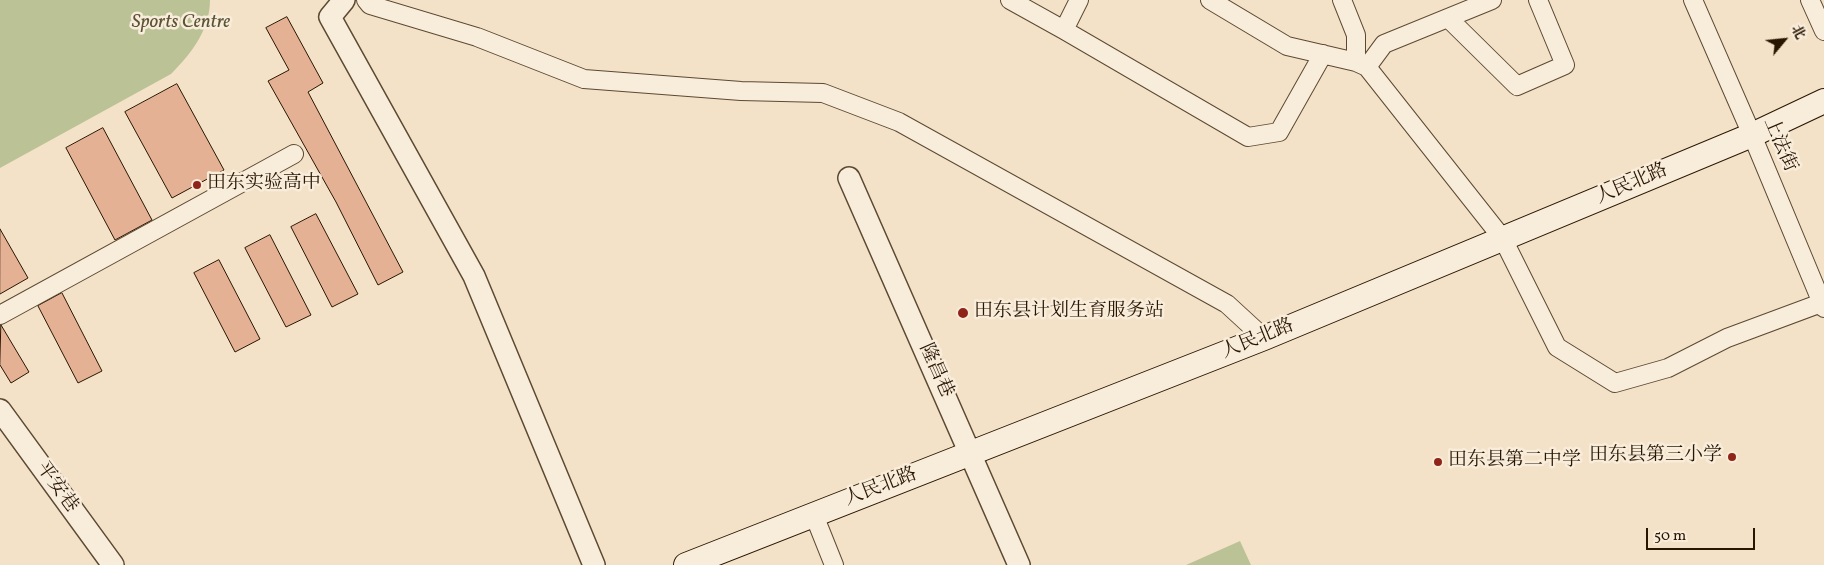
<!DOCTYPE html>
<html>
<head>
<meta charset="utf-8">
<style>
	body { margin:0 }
	#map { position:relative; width:1824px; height:565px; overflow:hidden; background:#f4e2c8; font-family:Vollkorn,"Noto Serif SC",serif }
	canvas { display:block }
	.north { position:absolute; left:1759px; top:15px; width:50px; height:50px; -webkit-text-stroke:4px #f8ecdb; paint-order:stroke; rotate:62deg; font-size:14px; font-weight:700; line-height:20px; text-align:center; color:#291600 }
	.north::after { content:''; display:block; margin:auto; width:18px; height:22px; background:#291600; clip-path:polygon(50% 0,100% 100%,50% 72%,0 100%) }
	.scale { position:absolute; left:1646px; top:528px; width:109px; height:22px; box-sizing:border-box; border:2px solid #291600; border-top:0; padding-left:6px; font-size:15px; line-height:18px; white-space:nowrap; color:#291600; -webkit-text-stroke:4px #f8ecdb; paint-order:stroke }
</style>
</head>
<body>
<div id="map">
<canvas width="1824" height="565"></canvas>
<div class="north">北</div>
<div class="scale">50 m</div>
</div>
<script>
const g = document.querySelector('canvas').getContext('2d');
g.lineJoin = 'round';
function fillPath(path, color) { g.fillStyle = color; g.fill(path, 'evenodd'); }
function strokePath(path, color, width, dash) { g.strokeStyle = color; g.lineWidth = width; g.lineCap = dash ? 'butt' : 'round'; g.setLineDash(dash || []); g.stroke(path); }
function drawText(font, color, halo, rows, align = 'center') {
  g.font = font + ' Vollkorn,"Noto Serif SC",serif'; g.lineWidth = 5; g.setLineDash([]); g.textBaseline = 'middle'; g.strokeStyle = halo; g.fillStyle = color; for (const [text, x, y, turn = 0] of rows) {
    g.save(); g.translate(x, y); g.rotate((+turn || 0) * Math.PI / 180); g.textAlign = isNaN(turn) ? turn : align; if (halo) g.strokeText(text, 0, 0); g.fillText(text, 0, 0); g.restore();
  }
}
fillPath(new Path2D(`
	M 0,0 L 210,0 C 210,30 191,54 171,74 L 0,168 Z
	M 1240,541 L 1251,565 L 1186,565 Z`), '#bbc396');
const building = new Path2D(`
	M 287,17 L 323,83 L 308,92 L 403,272 L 378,285 L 336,202 L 268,81 L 289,70 L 266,28 Z
	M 177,84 L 224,170 L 172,198 L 125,112 Z
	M 103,128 L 152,220 L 115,240 L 66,148 Z
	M 316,214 L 358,294 L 332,307 L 291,227 Z
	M 0,229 L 28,278 L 0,294 Z
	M 270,235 L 311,315 L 286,327 L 245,248 Z
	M 219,260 L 260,339 L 235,352 L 194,273 Z
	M 62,293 L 102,371 L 78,383 L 38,306 Z
	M 1,325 L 29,372 L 11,383 L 0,365 Z`);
fillPath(building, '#e5b194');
strokePath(building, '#291600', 1);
const minor = new Path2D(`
	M 366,0 L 370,5 L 477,37 L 584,79 L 741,91 L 823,93 L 899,122 L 1227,304 L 1264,338
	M 1010,0 L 1064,30 L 1248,137 L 1279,132 L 1323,54
	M 1210,0 L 1287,46 L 1356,62 L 1367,67 L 1503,239 L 1557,347 L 1615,383 L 1668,368 L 1727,338 L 1824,302
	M 1342,0 L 1356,35 L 1356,62
	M 1693,0 L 1752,135 L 1824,308
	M 1810,0 L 1824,31
	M 1448,18 L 1517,86 L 1565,65 L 1538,0
	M 1064,30 L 1079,0
	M 1367,67 L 1384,44 L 1492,0
	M 0,315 L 294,154
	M 814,515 L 834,565`);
const tertiary = new Path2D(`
	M 344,0 L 330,17 L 474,276 L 594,565
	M 849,178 L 1019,565
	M 0,410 L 113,565`);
const secondary = new Path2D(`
	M 686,565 L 1264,338 L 1752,135 L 1824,101`);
strokePath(minor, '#5c4932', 20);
strokePath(tertiary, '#5c4932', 24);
strokePath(secondary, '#291600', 26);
strokePath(minor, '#f8ecdb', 18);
strokePath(tertiary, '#f8ecdb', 21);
strokePath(secondary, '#f8ecdb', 24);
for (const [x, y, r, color] of [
	[197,185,5,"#8f2418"],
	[963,313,6,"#8f2418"],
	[1732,457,5,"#8f2418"],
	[1438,462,5,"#8f2418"]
]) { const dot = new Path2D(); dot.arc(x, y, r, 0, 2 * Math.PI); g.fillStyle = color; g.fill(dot); strokePath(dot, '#f8ecdb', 2); }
drawText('italic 19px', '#5c5334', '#f8ecdb', [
	["Sports Centre",181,24]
]);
drawText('19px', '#291600', '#f8ecdb', [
	["上法街",1779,145,67],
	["人民北路",1632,185,-23],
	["人民北路",1258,340,-22],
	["隆昌巷",935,371,66],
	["平安巷",56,488,54],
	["人民北路",881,488,-21]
]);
drawText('19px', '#291600', '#f8ecdb', [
	["田东实验高中",207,185],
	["田东县计划生育服务站",974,313],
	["田东县第三小学",1722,457,"right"],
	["田东县第二中学",1448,462]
], 'left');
</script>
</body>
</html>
